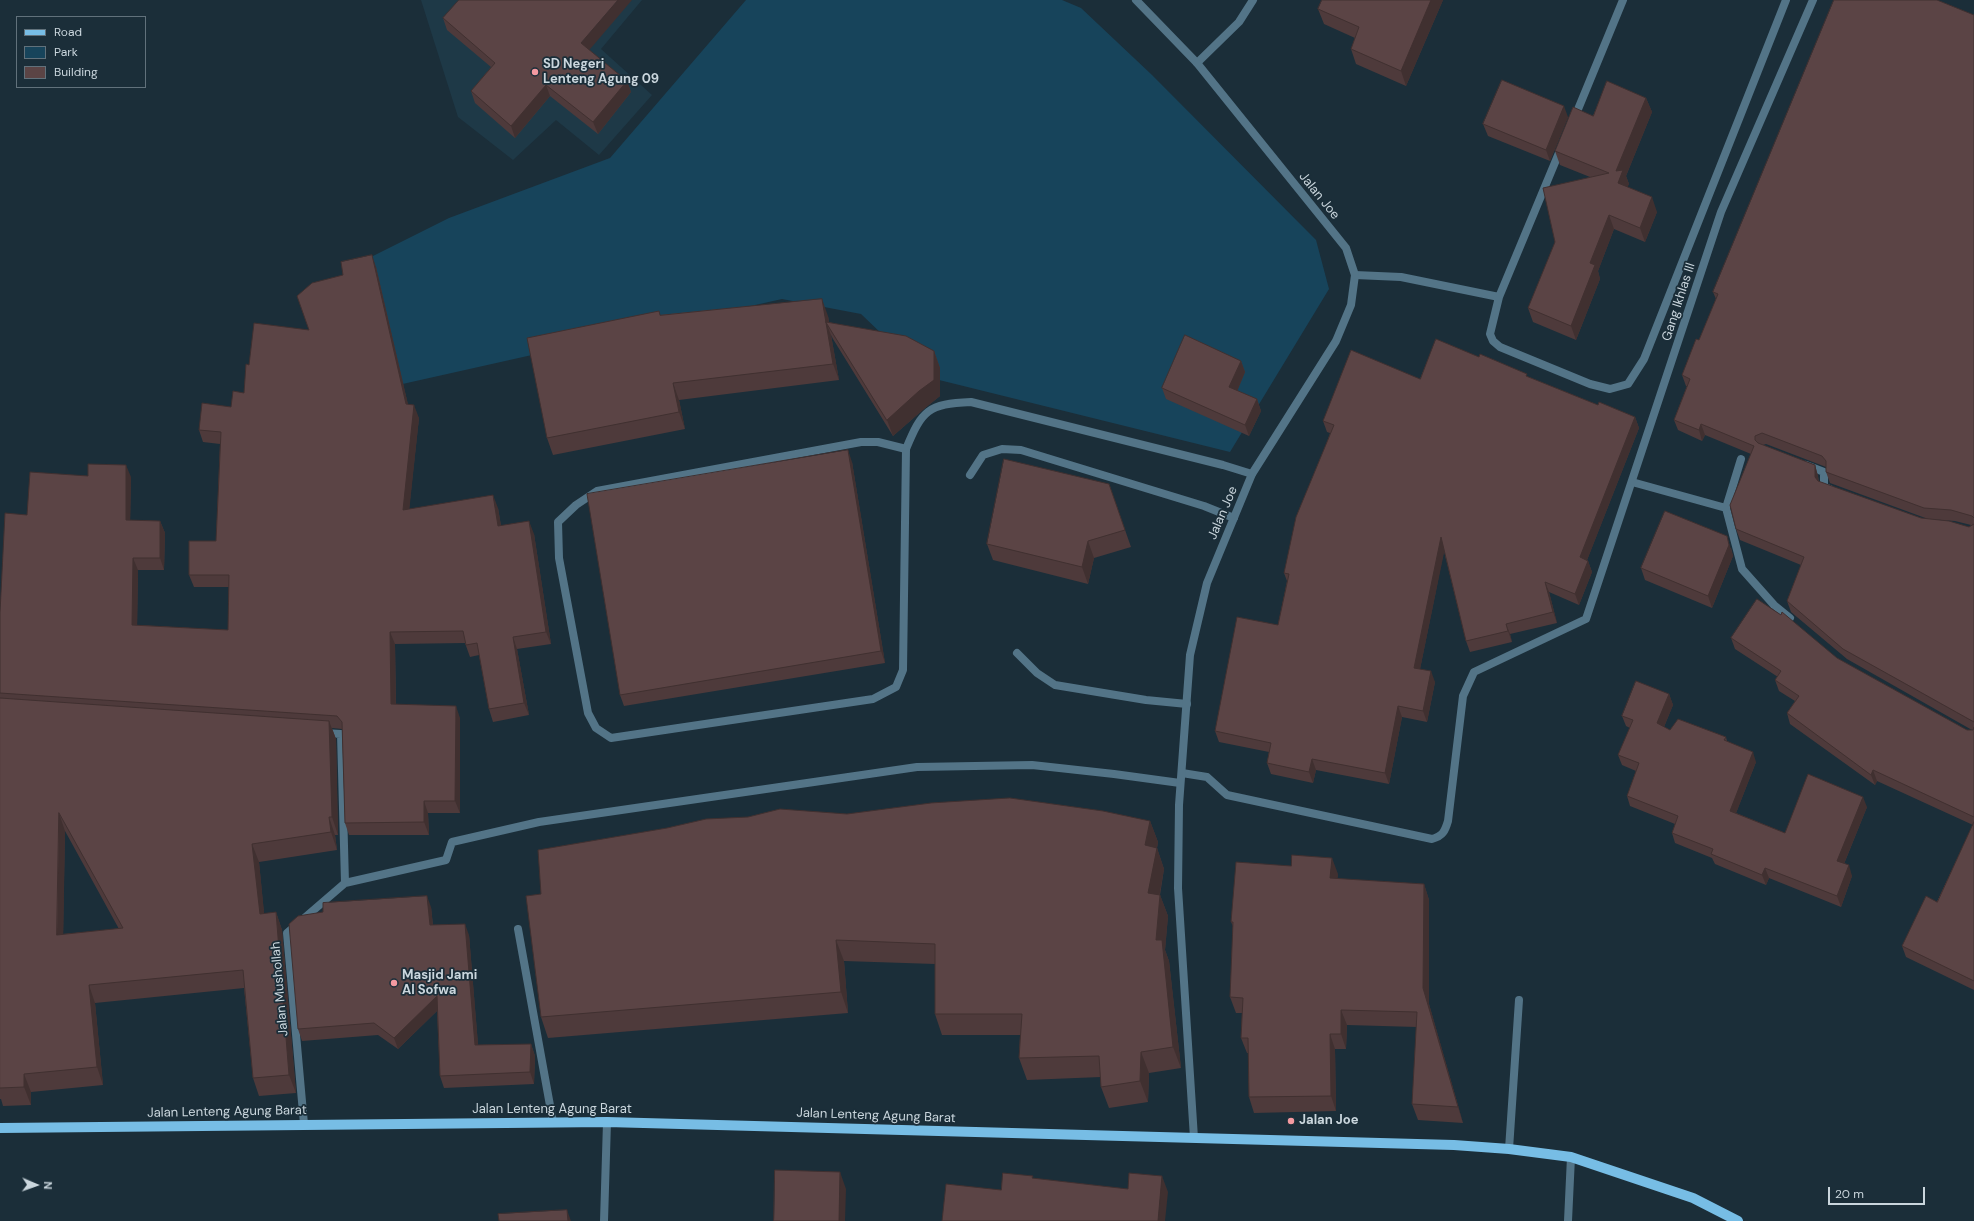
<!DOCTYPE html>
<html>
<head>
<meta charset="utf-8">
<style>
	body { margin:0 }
	#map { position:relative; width:1974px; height:1221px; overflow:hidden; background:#1b2e39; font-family:"DM Sans",sans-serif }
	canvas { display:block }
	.legend { position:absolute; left:16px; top:16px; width:130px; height:72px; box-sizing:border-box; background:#1b2e39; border:1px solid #61717b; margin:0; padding:5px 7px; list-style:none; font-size:12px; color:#cad6dd }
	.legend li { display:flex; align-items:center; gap:8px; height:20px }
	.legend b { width:20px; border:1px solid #61717b }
	.north { position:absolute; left:16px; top:1165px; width:40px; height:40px; -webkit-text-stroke:3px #1b2e39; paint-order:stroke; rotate:92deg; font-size:11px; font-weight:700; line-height:16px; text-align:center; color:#cad6dd }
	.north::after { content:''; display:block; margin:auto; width:14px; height:18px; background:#cad6dd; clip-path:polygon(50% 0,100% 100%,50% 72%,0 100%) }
	.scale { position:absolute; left:1828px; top:1187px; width:97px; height:18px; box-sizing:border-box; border:2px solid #cad6dd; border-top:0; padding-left:5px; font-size:12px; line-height:14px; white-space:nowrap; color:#cad6dd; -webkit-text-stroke:3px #1b2e39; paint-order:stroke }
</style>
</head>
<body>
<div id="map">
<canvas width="1974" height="1221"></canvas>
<ul class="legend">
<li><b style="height:5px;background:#77bde5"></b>Road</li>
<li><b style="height:11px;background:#17445b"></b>Park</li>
<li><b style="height:11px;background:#5b4445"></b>Building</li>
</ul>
<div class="north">N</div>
<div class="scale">20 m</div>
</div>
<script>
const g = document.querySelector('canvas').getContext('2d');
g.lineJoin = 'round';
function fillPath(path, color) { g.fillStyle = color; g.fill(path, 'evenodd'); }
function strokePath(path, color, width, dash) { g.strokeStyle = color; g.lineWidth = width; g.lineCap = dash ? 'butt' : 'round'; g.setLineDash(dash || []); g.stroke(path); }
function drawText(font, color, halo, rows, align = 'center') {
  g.font = font + ' "DM Sans",sans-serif'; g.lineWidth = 3.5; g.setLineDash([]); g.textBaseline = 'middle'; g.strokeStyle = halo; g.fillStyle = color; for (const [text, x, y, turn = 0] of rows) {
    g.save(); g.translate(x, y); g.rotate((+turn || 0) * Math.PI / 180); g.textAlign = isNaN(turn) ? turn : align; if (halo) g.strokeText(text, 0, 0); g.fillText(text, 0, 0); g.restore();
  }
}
fillPath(new Path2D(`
	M 421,0 L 642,0 L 601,49 L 652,95 L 599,155 L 556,120 L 513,160 L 458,117 Z`), '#1e3947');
fillPath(new Path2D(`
	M 746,0 L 1062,0 L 1081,8 L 1152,75 L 1316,240 L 1329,289 L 1230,452 L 927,377 L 861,314 L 782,299 L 398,385 L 369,258 L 449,218 L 610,158 Z`), '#17445b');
strokePath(new Path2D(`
	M 906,449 L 878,442 L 861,442 L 597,491 L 576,505 L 558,522 L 559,558 L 588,713 L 596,728 L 611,738 L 873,699 L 896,687 L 903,670 L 906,449 C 922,410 928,404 971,402 L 1223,465 L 1252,474
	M 970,475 L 983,455 L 1002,449 L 1021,450 L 1204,506 L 1234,518
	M 1017,653 L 1037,673 L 1055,685 L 1146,700 L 1187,704
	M 518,929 L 553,1122
	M 1509,1149 L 1519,1000
	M 604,1221 L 607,1122`), '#537487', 8);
strokePath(new Path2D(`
	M 1197,63 L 1239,22 L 1253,0
	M 1574,119 L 1623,0
	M 1561,148 L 1499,297 L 1490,334 L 1493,341 L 1500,347 L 1590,384 L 1610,389 L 1628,384 L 1644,359 L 1786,0
	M 1355,275 L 1401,277 L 1499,297
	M 1741,459 L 1726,508 L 1742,569 L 1774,605 L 1790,618
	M 1806,465 L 1824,472 L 1824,487 L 1830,489
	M 1632,482 L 1726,508
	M 324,733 L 341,734 L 345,883
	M 1182,773 L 1207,777 L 1227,795 L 1432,839 C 1443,836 1445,831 1448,821 L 1463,696 L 1474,672 L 1586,619 L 1721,212 L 1813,0
	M 304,1124 L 287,933 L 345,883 L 446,860 L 452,842 L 539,822 L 917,767 L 1032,765 L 1114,774 L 1180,783
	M 1568,1221 L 1571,1157`), '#537487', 8);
strokePath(new Path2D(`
	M 1136,0 L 1197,63 L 1346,248 L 1355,275 L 1351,305 L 1336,341 L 1252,474 L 1207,583 L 1190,655 L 1179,805 L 1178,888 L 1194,1138`), '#537487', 8);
strokePath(new Path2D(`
	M 0,1128 L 607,1122 L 1454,1145 L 1509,1149 L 1571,1157 L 1693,1198 L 1738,1221`), '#77bde5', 10);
fillPath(new Path2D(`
	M 1443,0 L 1406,86 L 1356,64 L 1351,49 L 1355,38 L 1324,24 L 1318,9 Z
	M 1974,15 L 1974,990 L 1906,957 L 1902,946 L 1937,902 L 1973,825 L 1877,781 L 1875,785 L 1790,724 L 1787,713 L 1795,701 L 1779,691 L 1775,680 L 1778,677 L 1735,649 L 1731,638 L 1837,658 L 1967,730 L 1972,730 L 1847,659 L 1791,612 L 1787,601 L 1801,565 L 1740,540 L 1736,529 L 1751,454 L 1705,435 L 1702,441 L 1678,430 L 1674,420 L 1687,386 L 1686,386 L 1682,375 L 1699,340 L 1716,299 L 1713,292 ZM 1766,444 L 1826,467 L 1826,472 L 1830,483 L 1928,519 L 1955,521 L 1971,525 L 1969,527 L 1921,518 L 1819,482 L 1818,476 L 1815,465 L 1763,445 Z
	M 443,18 L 589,50 L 627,81 L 631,92 L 598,134 L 550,96 L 515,138 L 475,103 L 471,91 L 491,67 L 447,30 Z
	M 1646,98 L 1652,112 L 1626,176 L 1629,184 L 1627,187 L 1657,212 L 1645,242 L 1614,229 L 1598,271 L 1600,279 L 1576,340 L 1533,322 L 1528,308 L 1590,177 L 1560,165 L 1555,151 L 1593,116 Z
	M 1568,117 L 1550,161 L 1488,136 L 1483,124 Z
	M 376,267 L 408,405 L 419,418 L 409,509 L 498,508 L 501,526 L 534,534 L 551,644 L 517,649 L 529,715 L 493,722 L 489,709 L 479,655 L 470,657 L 465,643 L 395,644 L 396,704 L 460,718 L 460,813 L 428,813 L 429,835 L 349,835 L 345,823 L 342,729 L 332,728 L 336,739 L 338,835 L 335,835 L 337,850 L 259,862 L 264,914 L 276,912 L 282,930 L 296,1093 L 259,1096 L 253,1078 L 244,988 L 95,1003 L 103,1085 L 31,1092 L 31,1105 L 3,1106 L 1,1099 L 0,1099 L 0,612 L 27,515 L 88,476 L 131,477 L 130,520 L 160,521 L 165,533 L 164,570 L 138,570 L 137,625 L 228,630 L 229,587 L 194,587 L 189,575 L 216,541 L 220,444 L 203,442 L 199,430 L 231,407 L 244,393 L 249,365 L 309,330 ZM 65,831 L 119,929 L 63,934 Z
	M 660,315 L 828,316 L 829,322 L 934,351 L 940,368 L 940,396 L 925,408 L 893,436 L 833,339 L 831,335 L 839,380 L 679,400 L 685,429 L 553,455 L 547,438 Z
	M 1479,357 L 1598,405 L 1635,417 L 1639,428 L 1587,560 L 1588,561 L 1592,572 L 1579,605 L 1549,592 L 1557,623 L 1510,634 L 1512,642 L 1470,652 L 1466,641 L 1444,551 L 1420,669 L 1435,682 L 1427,722 L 1402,717 L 1389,784 L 1316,770 L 1313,783 L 1271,774 L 1267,763 L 1269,752 L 1219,742 L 1215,731 L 1278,625 L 1287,581 L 1284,573 L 1330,433 L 1327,432 L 1323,421 L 1420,379 Z
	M 1241,361 L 1245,372 L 1237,391 L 1257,399 L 1261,411 L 1249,436 L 1166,399 L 1162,388 Z
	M 852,462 L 885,663 L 624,706 L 620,695 Z
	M 1109,484 L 1131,547 L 1094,558 L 1088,584 L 993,560 L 987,544 Z
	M 1731,548 L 1733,556 L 1712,608 L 1645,580 L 1641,568 Z
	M 1669,694 L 1673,705 L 1664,727 L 1670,730 L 1726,737 L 1727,741 L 1756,762 L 1736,813 L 1785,833 L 1867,807 L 1844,864 L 1852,876 L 1841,907 L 1769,878 L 1766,885 L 1715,864 L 1712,858 L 1675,843 L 1672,833 L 1675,824 L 1630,806 L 1627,796 L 1636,771 L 1622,765 L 1618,755 L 1630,728 L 1626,726 L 1622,716 Z
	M 847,814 L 1150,821 L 1158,842 L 1157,848 L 1164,869 L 1160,895 L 1168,916 L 1165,950 L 1169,961 L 1181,1068 L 1149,1073 L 1148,1102 L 1109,1108 L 1101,1087 L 1101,1077 L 1027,1080 L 1019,1058 L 1020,1035 L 942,1035 L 935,1014 L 935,964 L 844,961 L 848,1013 L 548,1038 L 541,1017 L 541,894 Z
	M 1338,874 L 1337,879 L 1424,884 L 1429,900 L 1429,1004 L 1463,1123 L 1418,1120 L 1412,1104 L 1417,1027 L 1347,1025 L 1346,1049 L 1335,1049 L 1336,1111 L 1254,1113 L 1249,1097 L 1248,1053 L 1247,1053 L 1241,1038 L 1242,1013 L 1236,1013 L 1230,997 L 1233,926 L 1231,922 Z
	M 431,907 L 433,925 L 469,935 L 478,1045 L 531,1044 L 535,1056 L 534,1084 L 444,1088 L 440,1076 L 437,1011 L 398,1049 L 378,1035 L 302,1041 L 298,1029 Z`), '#4e3a3b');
fillPath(new Path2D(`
	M 618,0 L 632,0 L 585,55 L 581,43 Z
	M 1431,0 L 1443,0 L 1406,86 L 1401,71 Z
	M 627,81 L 631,92 L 598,134 L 593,122 Z
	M 546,85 L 550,96 L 515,138 L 511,126 Z
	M 1646,98 L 1652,112 L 1626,176 L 1629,184 L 1623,197 L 1618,183 L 1616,171 Z
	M 1564,106 L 1568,117 L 1550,161 L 1546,150 Z
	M 1652,197 L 1657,212 L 1645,242 L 1640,228 Z
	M 1609,215 L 1614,229 L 1598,271 L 1600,279 L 1576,340 L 1571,326 L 1590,263 Z
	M 372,255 L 376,267 L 411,417 L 406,404 Z
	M 822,299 L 828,316 L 830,328 L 826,322 L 831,335 L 839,380 L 833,364 Z
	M 934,351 L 940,368 L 940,396 L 925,408 L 893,436 L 887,420 Z
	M 1241,361 L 1245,372 L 1234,399 L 1229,387 Z
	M 673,383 L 679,400 L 685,429 L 679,412 Z
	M 1257,399 L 1261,411 L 1249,436 L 1245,425 Z
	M 414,405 L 419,418 L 408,522 L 403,510 Z
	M 1635,417 L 1639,428 L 1584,568 L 1580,557 Z
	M 1701,424 L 1705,435 L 1702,441 L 1699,430 Z
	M 848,450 L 852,462 L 885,663 L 881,651 Z
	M 126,465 L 131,477 L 130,533 L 126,520 Z
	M 1815,465 L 1818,476 L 1819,487 L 1815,477 Z
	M 493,495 L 498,508 L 503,538 L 498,526 Z
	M 160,521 L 165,533 L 164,570 L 160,558 Z
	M 529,521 L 534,534 L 551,644 L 546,632 Z
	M 1727,536 L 1733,556 L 1712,608 L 1708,596 Z
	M 1441,537 L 1445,548 L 1418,679 L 1414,668 Z
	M 1088,541 L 1094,558 L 1088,584 L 1082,567 Z
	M 133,558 L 138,570 L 137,637 L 132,625 Z
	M 1588,561 L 1592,572 L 1579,605 L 1575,594 Z
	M 1545,582 L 1549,592 L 1557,623 L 1553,612 Z
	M 1506,624 L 1510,634 L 1512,642 L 1508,631 Z
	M 390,632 L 395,644 L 396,716 L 391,704 Z
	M 513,637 L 517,649 L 529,715 L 524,703 Z
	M 1431,671 L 1435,682 L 1427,722 L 1423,711 Z
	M 1669,694 L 1673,705 L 1661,734 L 1657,723 Z
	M 456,706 L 460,718 L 460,813 L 455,801 Z
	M 1398,706 L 1402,717 L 1389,784 L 1385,773 Z
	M 329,721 L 336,739 L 338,835 L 332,817 Z
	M 1753,752 L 1756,762 L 1733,821 L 1730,811 Z
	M 1312,759 L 1316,770 L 1313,783 L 1309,772 Z
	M 1873,770 L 1877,781 L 1875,785 L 1871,775 Z
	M 1863,797 L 1867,807 L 1841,871 L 1837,861 Z
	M 424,801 L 428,813 L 429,835 L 424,822 Z
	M 59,813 L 65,831 L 63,953 L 57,935 Z
	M 329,817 L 335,835 L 337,850 L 331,832 Z
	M 1150,821 L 1158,842 L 1157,848 L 1164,869 L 1156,915 L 1148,893 L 1145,845 Z
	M 252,844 L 259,862 L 266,932 L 260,914 Z
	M 1332,858 L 1338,874 L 1336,894 L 1330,878 Z
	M 1849,865 L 1852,876 L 1841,907 L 1837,896 Z
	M 1765,868 L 1769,878 L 1766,885 L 1762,875 Z
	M 1424,884 L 1429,900 L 1429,1004 L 1463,1123 L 1458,1107 L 1423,988 Z
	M 1160,895 L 1168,916 L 1165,950 L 1169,961 L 1181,1068 L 1173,1047 L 1156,940 Z
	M 427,896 L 431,907 L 434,937 L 430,925 Z
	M 276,912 L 282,930 L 296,1093 L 289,1075 Z
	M 465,924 L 469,935 L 479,1056 L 475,1045 Z
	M 836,940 L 844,961 L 848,1013 L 841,992 Z
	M 89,985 L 95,1003 L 103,1085 L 97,1067 Z
	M 437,996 L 441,1007 L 398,1049 L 394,1038 Z
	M 1341,1010 L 1347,1025 L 1346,1049 L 1341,1034 Z
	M 1330,1034 L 1335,1049 L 1336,1111 L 1331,1096 Z
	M 531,1044 L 535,1056 L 534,1084 L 530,1072 Z
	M 1141,1052 L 1149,1073 L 1148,1102 L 1140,1081 Z
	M 24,1074 L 31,1092 L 31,1105 L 24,1087 Z
	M 840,1172 L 846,1189 L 845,1221 L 839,1221 Z
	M 1162,1176 L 1168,1192 L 1165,1221 L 1158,1221 Z
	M 567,1210 L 571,1221 L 568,1221 Z`), '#403030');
const building = new Path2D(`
	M 459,0 L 618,0 L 581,43 L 627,81 L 593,122 L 546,85 L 511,126 L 471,91 L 495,63 L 443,18 Z
	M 1322,0 L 1431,0 L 1401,71 L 1351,49 L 1359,27 L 1318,9 Z
	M 1834,0 L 1937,0 L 1974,15 L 1974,518 L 1972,516 L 1951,510 L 1924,508 L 1826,472 L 1826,461 L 1822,456 L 1762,433 L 1755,436 L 1755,440 L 1758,443 L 1815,465 L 1815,477 L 1818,481 L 1921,518 L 1949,521 L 1969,527 L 1974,524 L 1974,722 L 1843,649 L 1787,601 L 1804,557 L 1736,529 L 1730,505 L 1754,446 L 1701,424 L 1699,430 L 1674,420 L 1690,379 L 1682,375 L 1696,339 L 1699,340 L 1718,294 L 1713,292 Z
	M 1502,80 L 1564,106 L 1546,150 L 1483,124 Z
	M 1607,81 L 1646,98 L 1616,171 L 1623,170 L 1618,183 L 1652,197 L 1640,228 L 1609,215 L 1590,263 L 1595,265 L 1571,326 L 1528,308 L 1555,242 L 1543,188 L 1609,173 L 1555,151 L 1573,107 L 1593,116 Z
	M 372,255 L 406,404 L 414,405 L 403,510 L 493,495 L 498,526 L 529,521 L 546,632 L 513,637 L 524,703 L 489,709 L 477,643 L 466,645 L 463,631 L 390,632 L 391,704 L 456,706 L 455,801 L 424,801 L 424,822 L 345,823 L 342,722 L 337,716 L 0,693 L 0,612 L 5,513 L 27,515 L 30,472 L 88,476 L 88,464 L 126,465 L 126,520 L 160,521 L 160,558 L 133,558 L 132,625 L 228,630 L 229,575 L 189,575 L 189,541 L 216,541 L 221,432 L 199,430 L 202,403 L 231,407 L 233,391 L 244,393 L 246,364 L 249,365 L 254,323 L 309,330 L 297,296 L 312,283 L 343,275 L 341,262 Z
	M 822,299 L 833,364 L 673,383 L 679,412 L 547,438 L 527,338 L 659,311 L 660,315 Z
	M 826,322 L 906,336 L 934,351 L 934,380 L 919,391 L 887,420 Z
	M 1185,335 L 1241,361 L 1229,387 L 1257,399 L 1245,425 L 1162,388 Z
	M 1436,339 L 1479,357 L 1480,354 L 1527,374 L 1526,376 L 1598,405 L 1599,402 L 1635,417 L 1580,557 L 1588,561 L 1575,594 L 1545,582 L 1553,612 L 1506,624 L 1508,631 L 1466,641 L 1441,537 L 1414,668 L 1431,671 L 1423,711 L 1398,706 L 1385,773 L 1312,759 L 1309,772 L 1267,763 L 1271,743 L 1215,731 L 1237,617 L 1278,625 L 1289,574 L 1284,573 L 1296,517 L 1334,425 L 1323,421 L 1351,350 L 1420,379 Z
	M 848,450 L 881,651 L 620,695 L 587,494 Z
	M 1004,459 L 1109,484 L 1125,530 L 1088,541 L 1082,567 L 987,544 Z
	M 1665,511 L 1727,536 L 1729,545 L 1708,596 L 1641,568 Z
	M 1757,599 L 1781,615 L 1782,612 L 1837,658 L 1967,730 L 1973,730 L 1974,727 L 1974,817 L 1873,770 L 1871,775 L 1787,713 L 1799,696 L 1775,680 L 1781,671 L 1731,638 Z
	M 1636,681 L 1669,694 L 1657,723 L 1670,730 L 1678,719 L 1726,737 L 1724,740 L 1753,752 L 1730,811 L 1785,833 L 1808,774 L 1863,797 L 1837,861 L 1849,865 L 1837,896 L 1765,868 L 1762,875 L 1711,854 L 1713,849 L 1672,833 L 1678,816 L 1627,796 L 1639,763 L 1618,755 L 1633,720 L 1622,716 Z
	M 0,698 L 329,721 L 332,817 L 329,817 L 331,832 L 252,844 L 260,914 L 276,912 L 289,1075 L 253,1078 L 243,970 L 89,985 L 97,1067 L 24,1074 L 24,1087 L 0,1088 ZM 59,813 L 123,928 L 57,935 Z
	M 1010,798 L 1103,811 L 1150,821 L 1145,845 L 1157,848 L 1148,893 L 1160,895 L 1156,940 L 1162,940 L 1173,1047 L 1141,1052 L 1140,1081 L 1101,1087 L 1099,1056 L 1019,1058 L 1022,1014 L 935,1014 L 935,944 L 836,940 L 841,992 L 541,1017 L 526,896 L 541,894 L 538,850 L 667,828 L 706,819 L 748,817 L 780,809 L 847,814 L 931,803 Z
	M 1974,822 L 1974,981 L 1902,946 L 1926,896 L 1937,902 Z
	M 1292,855 L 1332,858 L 1330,878 L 1424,884 L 1423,988 L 1458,1107 L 1412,1104 L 1417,1012 L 1341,1010 L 1341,1034 L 1330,1034 L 1331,1096 L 1249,1097 L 1248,1038 L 1241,1038 L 1243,998 L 1230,997 L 1233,922 L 1231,922 L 1236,862 L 1291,866 Z
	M 427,896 L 430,925 L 465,924 L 475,1045 L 531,1044 L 530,1072 L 440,1076 L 437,996 L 394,1038 L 374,1023 L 298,1029 L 289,924 L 298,916 L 323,912 L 323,903 Z
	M 775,1170 L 840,1172 L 839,1221 L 774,1221 Z
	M 1003,1173 L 1033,1176 L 1032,1178 L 1128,1189 L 1129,1173 L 1162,1176 L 1158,1221 L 942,1221 L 946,1184 L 1001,1190 Z
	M 567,1210 L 568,1221 L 499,1221 L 498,1214 Z`);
fillPath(building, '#5b4445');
strokePath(building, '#403030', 1);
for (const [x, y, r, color] of [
	[535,72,4,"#f49aa1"],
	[394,983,4,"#f49aa1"],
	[1291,1121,4,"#f49aa1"]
]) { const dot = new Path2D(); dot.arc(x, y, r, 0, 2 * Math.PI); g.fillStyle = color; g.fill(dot); strokePath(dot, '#1b2e39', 1.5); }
drawText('bold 13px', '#cad6dd', '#1b2e39', [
	["SD Negeri",543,65],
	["Lenteng Agung 09",543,80],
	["Masjid Jami",402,976],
	["Al Sofwa",402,991],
	["Jalan Joe",1299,1121]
], 'left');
drawText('13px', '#cad6dd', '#1b2e39', [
	["Jalan Joe",1319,196,51],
	["Gang Ikhlas III",1679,302,-72],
	["Jalan Joe",1223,513,-67],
	["Jalan Mushollah",280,989,-95],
	["Jalan Lenteng Agung Barat",552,1110],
	["Jalan Lenteng Agung Barat",227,1112,-1],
	["Jalan Lenteng Agung Barat",876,1116,2]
]);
</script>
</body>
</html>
